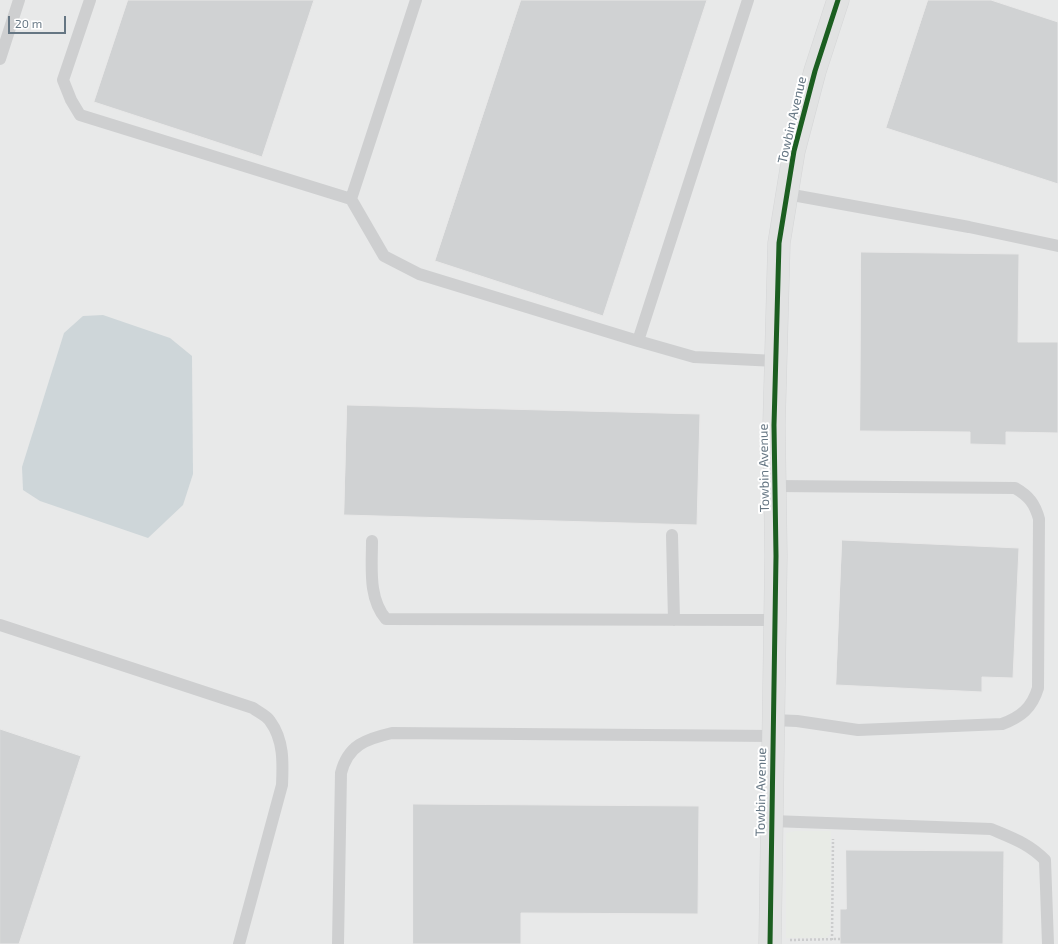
<!DOCTYPE html>
<html>
<head>
<meta charset="utf-8">
<style>
	body { margin:0 }
	#map { position:relative; width:1058px; height:944px; overflow:hidden; background:#f9f9f9; font-family:"Exo 2",sans-serif }
	canvas { display:block }
	.scale { position:absolute; left:8px; top:16px; width:58px; height:18px; box-sizing:border-box; border:2px solid #657683; border-top:0; padding-left:5px; font-size:12px; line-height:14px; white-space:nowrap; color:#657683; -webkit-text-stroke:3px #fff; paint-order:stroke }
</style>
</head>
<body>
<div id="map">
<canvas width="1058" height="944"></canvas>
<div class="scale">20 m</div>
</div>
<script>
const g = document.querySelector('canvas').getContext('2d');
g.lineJoin = 'round';
function fillPath(path, color) { g.fillStyle = color; g.fill(path, 'evenodd'); }
function strokePath(path, color, width, dash) { g.strokeStyle = color; g.lineWidth = width; g.lineCap = dash ? 'butt' : 'round'; g.setLineDash(dash || []); g.stroke(path); }
function drawText(font, color, halo, rows, align = 'center') {
  g.font = font + ' "Exo 2",sans-serif'; g.lineWidth = 4; g.setLineDash([]); g.textBaseline = 'middle'; g.strokeStyle = halo; g.fillStyle = color; for (const [text, x, y, turn = 0] of rows) {
    g.save(); g.translate(x, y); g.rotate((+turn || 0) * Math.PI / 180); g.textAlign = isNaN(turn) ? turn : align; if (halo) g.strokeText(text, 0, 0); g.fillText(text, 0, 0); g.restore();
  }
}
fillPath(new Path2D(`
	M 0,0 L 1058,0 L 1058,944 L 0,944 Z`), '#e8e9e9');
fillPath(new Path2D(`
	M 795,831 L 831,831 L 830,934 L 826,938 L 786,938 L 786,833 Z`), '#e8ebe6');
fillPath(new Path2D(`
	M 103,315 L 170,338 L 192,356 L 193,474 L 183,505 L 148,538 L 40,501 L 23,490 L 22,467 L 64,333 L 83,316 Z`), '#ced6d9');
const building = new Path2D(`
	M 128,0 L 314,0 L 262,157 L 94,102 Z
	M 521,0 L 707,0 L 603,316 L 435,261 Z
	M 928,0 L 991,0 L 1058,22 L 1058,184 L 886,128 Z
	M 861,252 L 1019,254 L 1018,342 L 1058,342 L 1058,433 L 1006,432 L 1006,445 L 970,444 L 970,432 L 860,431 Z
	M 347,405 L 700,414 L 697,525 L 344,515 Z
	M 842,540 L 1019,548 L 1013,678 L 982,677 L 982,692 L 836,685 Z
	M 0,729 L 81,756 L 19,944 L 0,944 Z
	M 413,804 L 699,806 L 698,914 L 521,913 L 521,944 L 413,944 Z
	M 846,850 L 1004,851 L 1003,944 L 840,944 L 840,909 L 846,909 Z`);
fillPath(building, '#d0d2d3');
strokePath(building, '#e8e8e8', 1);
const secondary = new Path2D(`
	M 770,944 L 776,556 L 774,425 L 779,243 L 794,151 L 815,71 L 838,0`);
strokePath(secondary, '#d5d6d7', 23);
strokePath(new Path2D(`
	M 790,940 L 840,939
	M 832,940 L 833,839`), '#cbcccd', 2.5, [2, 2]);
strokePath(new Path2D(`
	M 90,0 L 63,80 L 71,100 L 80,115 L 351,199 L 384,256 L 419,274 L 638,341 L 748,0
	M 0,59 L 19,0
	M 787,194 L 969,227 L 1058,246
	M 351,199 L 416,0
	M 638,341 L 694,357 L 776,361
	M 672,535 L 674,620
	M 372,541 C 372,567 368,598 386,619 L 775,620
	M 0,625 L 253,708 C 258,712 267,716 270,721 C 284,740 283,763 282,785 L 239,944
	M 773,720 L 797,721 L 858,730 L 1002,724 C 1021,717 1032,708 1038,688 L 1039,519 C 1035,504 1029,496 1015,488 L 775,486
	M 772,821 L 991,829 C 1012,838 1028,843 1045,860 L 1048,944
	M 338,944 L 341,773 C 348,745 366,739 392,733 L 773,736`), '#cecfd0', 12);
strokePath(secondary, '#e1e2e2', 22);
strokePath(new Path2D(`
	M 770,944 L 776,556 L 774,425 L 779,243 L 794,151 L 815,71 L 838,0`), '#1b5e20', 5);
drawText('13px', '#657683', '#fff', [
	["Towbin Avenue",792,120,-77],
	["Towbin Avenue",764,468,-91],
	["Towbin Avenue",761,792,-89]
]);
</script>
</body>
</html>
